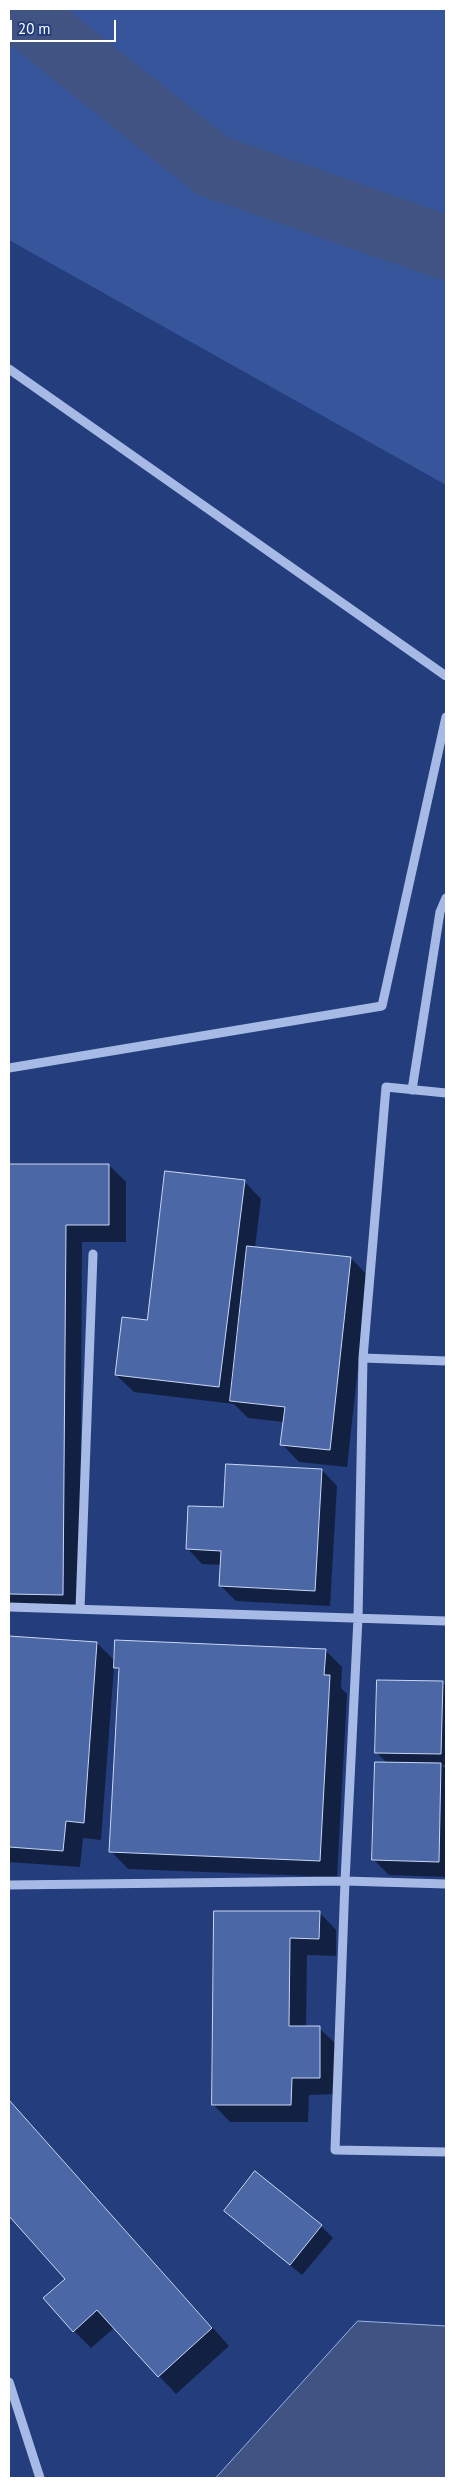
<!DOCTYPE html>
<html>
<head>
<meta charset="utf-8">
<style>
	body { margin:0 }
	#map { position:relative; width:455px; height:2487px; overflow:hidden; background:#233d7d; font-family:"PT Sans",sans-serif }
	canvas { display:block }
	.frame { position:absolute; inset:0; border:10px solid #fff; pointer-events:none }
	.scale { position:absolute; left:10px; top:20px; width:106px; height:22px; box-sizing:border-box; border:2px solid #fff; border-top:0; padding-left:6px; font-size:15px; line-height:18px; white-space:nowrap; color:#fff; -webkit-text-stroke:4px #233d7d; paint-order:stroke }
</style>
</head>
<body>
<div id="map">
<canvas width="455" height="2487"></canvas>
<div class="frame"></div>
<div class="scale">20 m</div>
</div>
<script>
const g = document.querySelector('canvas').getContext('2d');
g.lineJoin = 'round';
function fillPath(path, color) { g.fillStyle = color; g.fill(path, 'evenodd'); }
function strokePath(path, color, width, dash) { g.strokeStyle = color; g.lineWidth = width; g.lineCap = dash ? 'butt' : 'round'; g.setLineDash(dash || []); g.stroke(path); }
fillPath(new Path2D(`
	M 9,9 L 446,9 L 446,485 L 9,240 Z`), '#36559b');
const water = new Path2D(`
	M 358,2321 L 446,2326 L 446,2478 L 216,2478 Z`);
fillPath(water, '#405383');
strokePath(water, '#9bb3e7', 1);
fillPath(new Path2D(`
	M 9,1165 L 109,1165 L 126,1182 L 126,1242 L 82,1242 L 80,1611 L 18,1611 L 9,1602 Z
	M 244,1181 L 261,1199 L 255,1248 L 351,1258 L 368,1276 L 347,1467 L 299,1462 L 282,1444 L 284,1422 L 248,1418 L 234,1404 L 134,1392 L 116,1375 L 148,1321 Z
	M 322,1470 L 337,1486 L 330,1606 L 236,1601 L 221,1586 L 222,1565 L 202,1564 L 187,1548 L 224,1509 Z
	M 9,1637 L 97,1643 L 116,1662 L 325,1650 L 342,1667 L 341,1688 L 347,1694 L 337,1877 L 128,1869 L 111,1851 L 120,1672 L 114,1666 L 101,1840 L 83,1838 L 80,1867 L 9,1862 Z
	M 443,1683 L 446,1686 L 446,1765 L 442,1765 L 446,1769 L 446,1877 L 389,1875 L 374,1860 L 387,1763 L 376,1752 Z
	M 215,1912 L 319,1912 L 336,1930 L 336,1956 L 307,1955 L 306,2028 L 319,2028 L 337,2045 L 337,2094 L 309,2095 L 308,2122 L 230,2122 L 213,2104 Z
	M 9,2100 L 229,2346 L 176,2394 L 114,2328 L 91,2348 L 74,2331 L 66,2279 L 9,2215 Z
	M 225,2211 L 321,2226 L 333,2238 L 302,2275 Z`), '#0007');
strokePath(new Path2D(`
	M 16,9 L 213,166 L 446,248`), '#405383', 64);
const building = new Path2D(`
	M 9,1164 L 109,1164 L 109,1225 L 66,1225 L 63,1595 L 9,1594 Z
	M 165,1171 L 245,1180 L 219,1387 L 115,1375 L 122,1317 L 147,1320 Z
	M 247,1246 L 351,1257 L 330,1450 L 280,1445 L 285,1407 L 230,1401 Z
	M 226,1464 L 322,1469 L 315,1591 L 219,1586 L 221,1551 L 186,1549 L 188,1506 L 223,1507 Z
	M 9,1636 L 97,1642 L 84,1823 L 66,1821 L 63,1851 L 9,1847 Z
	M 115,1640 L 326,1649 L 324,1675 L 330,1675 L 320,1861 L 109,1852 L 119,1668 L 114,1668 Z
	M 377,1680 L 443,1681 L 441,1754 L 375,1753 Z
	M 375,1762 L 441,1763 L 439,1862 L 372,1860 Z
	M 214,1911 L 320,1911 L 319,1939 L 290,1938 L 289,2026 L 320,2026 L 320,2078 L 292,2078 L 291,2105 L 212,2105 Z
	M 9,2100 L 212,2328 L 158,2377 L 97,2310 L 73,2332 L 43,2298 L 65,2279 L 9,2216 Z
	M 255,2171 L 322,2225 L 290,2265 L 224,2211 Z`);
fillPath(building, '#4b67a6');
strokePath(building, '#cad7f5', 1);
strokePath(new Path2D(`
	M 9,369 L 446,676
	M 9,1068 L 382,1006 L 446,717
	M 412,1090 L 440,912 L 446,898
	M 446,1093 L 386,1087 L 363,1358 L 358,1618 L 345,1881 L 335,2150 L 446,2152
	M 363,1358 L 446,1361
	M 9,1607 L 446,1621
	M 80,1609 L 93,1254
	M 9,1885 L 345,1881 L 446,1884
	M 9,2382 L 40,2478`), '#a7bae6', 9);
</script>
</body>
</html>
